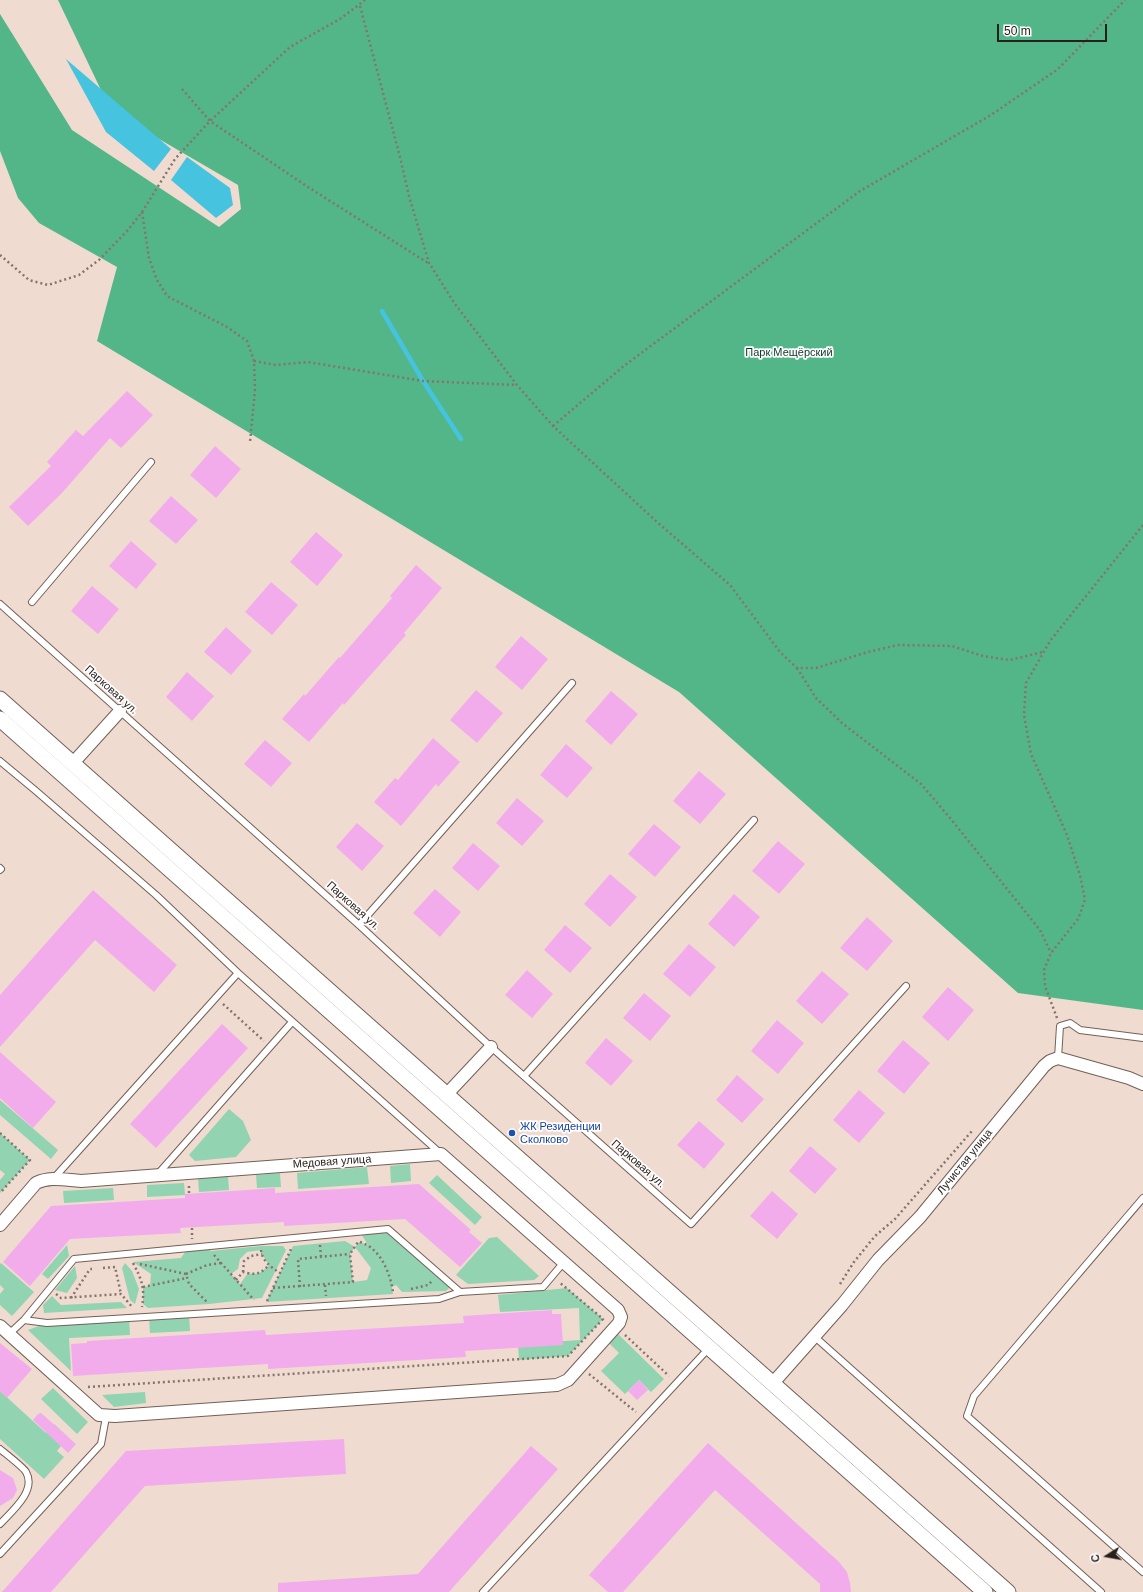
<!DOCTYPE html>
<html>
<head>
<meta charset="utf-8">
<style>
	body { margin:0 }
	#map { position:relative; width:1143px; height:1592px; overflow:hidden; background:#f0dbd0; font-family:Helvetica,sans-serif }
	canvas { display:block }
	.north { position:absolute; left:1087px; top:1536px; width:40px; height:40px; -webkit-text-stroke:3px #fff; paint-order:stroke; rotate:259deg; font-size:11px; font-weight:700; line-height:16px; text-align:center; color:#28201c }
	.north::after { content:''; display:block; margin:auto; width:14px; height:18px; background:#28201c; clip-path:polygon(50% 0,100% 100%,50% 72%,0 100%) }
	.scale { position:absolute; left:997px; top:24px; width:110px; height:18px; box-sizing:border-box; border:2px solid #28201c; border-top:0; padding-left:5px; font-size:12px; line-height:14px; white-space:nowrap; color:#28201c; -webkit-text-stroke:3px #fff; paint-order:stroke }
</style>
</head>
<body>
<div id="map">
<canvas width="1143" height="1592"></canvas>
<div class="north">С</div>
<div class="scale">50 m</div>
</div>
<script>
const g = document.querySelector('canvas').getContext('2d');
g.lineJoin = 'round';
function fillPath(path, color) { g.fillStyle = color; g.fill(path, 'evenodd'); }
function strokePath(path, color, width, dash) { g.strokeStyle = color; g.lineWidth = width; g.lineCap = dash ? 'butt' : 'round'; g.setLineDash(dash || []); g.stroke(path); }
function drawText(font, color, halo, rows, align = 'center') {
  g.font = font + ' Helvetica,sans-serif'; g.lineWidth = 3.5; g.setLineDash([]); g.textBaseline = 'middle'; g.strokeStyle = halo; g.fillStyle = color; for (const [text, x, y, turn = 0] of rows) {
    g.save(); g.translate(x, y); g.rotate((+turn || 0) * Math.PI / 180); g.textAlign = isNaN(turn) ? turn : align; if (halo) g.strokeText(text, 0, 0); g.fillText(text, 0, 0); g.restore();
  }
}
fillPath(new Path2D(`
	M 0,1100 L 58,1150 L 51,1159 L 0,1115 Z
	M 229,1109 L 243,1121 L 251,1140 L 236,1157 L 195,1161 L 189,1155 Z
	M 0,1133 L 30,1160 L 0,1193 L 0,1180 L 5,1174 L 0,1170 Z
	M 410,1164 L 411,1181 L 391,1183 L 390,1166 Z
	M 367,1167 L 369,1184 L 298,1189 L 297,1173 Z
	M 280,1173 L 281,1187 L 257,1188 L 256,1175 Z
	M 437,1175 L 482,1217 L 475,1225 L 429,1183 Z
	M 228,1176 L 229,1190 L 199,1192 L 198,1178 Z
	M 184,1183 L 185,1195 L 147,1197 L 147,1185 Z
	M 113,1188 L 114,1200 L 64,1203 L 63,1191 Z
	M 388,1229 L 452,1285 L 446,1291 L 402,1292 L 396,1285 L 392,1287 L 393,1294 L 266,1302 L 293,1246 L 345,1241 L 355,1247 L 359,1242 L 368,1245 L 360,1232 ZM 355,1247 L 371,1268 L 367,1280 L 353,1282 L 350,1254 Z
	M 497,1237 L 539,1276 L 534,1280 L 468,1284 L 456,1275 L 489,1238 Z
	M 67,1245 L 69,1256 L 48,1279 L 42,1274 Z
	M 206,1246 L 211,1251 L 261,1246 L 283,1246 L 286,1250 L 262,1298 L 209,1304 L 148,1308 L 143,1304 L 143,1287 L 150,1286 L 151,1274 L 133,1262 L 181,1258 L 188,1248 ZM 261,1250 L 262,1254 L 269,1265 C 262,1272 258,1276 248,1273 L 240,1284 L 231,1274 L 238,1269 L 240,1259 L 247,1252 Z
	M 1,1263 L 34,1292 L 12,1316 L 0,1305 L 0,1294 L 4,1289 L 0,1285 L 0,1264 Z
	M 125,1263 L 132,1271 L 139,1289 L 135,1304 L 130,1300 L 122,1268 Z
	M 75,1266 L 77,1278 L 67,1293 L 55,1290 Z
	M 567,1288 L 603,1319 L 568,1356 L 519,1360 L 518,1344 L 580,1340 L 579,1308 L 500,1312 L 498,1295 Z
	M 52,1296 L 61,1305 L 121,1302 L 127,1308 L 44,1313 L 43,1305 Z
	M 189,1314 L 190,1331 L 150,1333 L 149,1317 Z
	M 129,1318 L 130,1335 L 69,1338 L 71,1371 L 28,1330 L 47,1323 Z
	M 617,1333 L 664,1379 L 651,1392 L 639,1380 L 625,1394 L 601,1371 L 619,1353 L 608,1342 Z
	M 53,1388 L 88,1422 L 77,1434 L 41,1399 Z
	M 0,1391 L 46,1433 L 54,1424 L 68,1437 L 57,1451 L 64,1457 L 44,1479 L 0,1439 Z
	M 145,1392 L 146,1403 L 114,1407 L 102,1395 Z`), '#92d3b2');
fillPath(new Path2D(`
	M 58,0 L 1143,0 L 1143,1010 L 1018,993 L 679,692 L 97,341 L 117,267 L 39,223 L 18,198 L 0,151 L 0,14 L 72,130 L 219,227 L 241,209 L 238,185 L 111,111 Z`), '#53b689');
fillPath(new Path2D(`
	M 66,59 L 171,149 L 154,171 L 106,132 Z
	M 187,157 L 230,188 L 233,205 L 216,218 L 171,180 Z`), '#45c3df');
strokePath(new Path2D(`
	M 382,311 L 423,381 L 461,439`), '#45c3df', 4.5);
fillPath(new Path2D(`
	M 127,391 L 153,415 L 121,448 L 110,438 L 62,493 L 28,526 L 9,507 L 51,466 L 47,462 L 76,430 L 83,436 Z
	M 215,446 L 241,469 L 216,498 L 190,475 Z
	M 171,496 L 198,520 L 176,544 L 149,521 Z
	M 316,532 L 343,555 L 317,586 L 290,562 Z
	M 131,541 L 157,564 L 136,589 L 109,566 Z
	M 416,565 L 442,588 L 404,633 L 406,635 L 344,705 L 343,703 L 309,742 L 282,719 L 304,694 L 305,696 L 339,657 L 340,658 L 392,598 L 390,596 Z
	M 271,582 L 298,605 L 272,635 L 245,612 Z
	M 92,586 L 119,609 L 98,634 L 71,611 Z
	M 226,627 L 252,651 L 231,675 L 204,652 Z
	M 521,636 L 548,659 L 522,690 L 495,667 Z
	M 187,672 L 214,696 L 192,721 L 166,697 Z
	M 476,690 L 503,713 L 477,743 L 450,720 Z
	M 611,691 L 638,714 L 611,745 L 585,721 Z
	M 433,738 L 460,762 L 438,787 L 436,784 L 401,826 L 374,802 L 395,778 L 398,780 Z
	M 265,740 L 292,763 L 271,787 L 244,764 Z
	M 566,744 L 593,768 L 567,798 L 540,775 Z
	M 699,771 L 726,794 L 700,824 L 673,801 Z
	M 517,798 L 544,821 L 522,846 L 496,823 Z
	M 357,823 L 384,846 L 362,871 L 336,847 Z
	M 654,824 L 681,847 L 655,877 L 628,854 Z
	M 778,841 L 805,864 L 779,894 L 752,871 Z
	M 473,843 L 500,866 L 478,891 L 452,868 Z
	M 610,874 L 637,897 L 610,927 L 584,904 Z
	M 435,889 L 461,912 L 440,937 L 413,913 Z
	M 93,890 L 177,965 L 154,992 L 95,940 L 0,1047 L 0,995 Z
	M 734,894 L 760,917 L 734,947 L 708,924 Z
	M 867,917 L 893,941 L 867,971 L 840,948 Z
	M 565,925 L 592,948 L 570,973 L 544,950 Z
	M 689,944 L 716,967 L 690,997 L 663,974 Z
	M 527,970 L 553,994 L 532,1018 L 505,995 Z
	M 822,971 L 849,994 L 822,1024 L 796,1001 Z
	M 948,987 L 974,1010 L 948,1041 L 922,1017 Z
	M 644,993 L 671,1016 L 650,1041 L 623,1018 Z
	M 777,1020 L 804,1043 L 778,1074 L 751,1051 Z
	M 222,1024 L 248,1048 L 156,1148 L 130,1124 Z
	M 606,1038 L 633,1061 L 611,1086 L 585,1063 Z
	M 903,1040 L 930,1063 L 904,1094 L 877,1071 Z
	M 0,1052 L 56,1102 L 33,1128 L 0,1098 Z
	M 737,1075 L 764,1099 L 742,1123 L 716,1100 Z
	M 859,1090 L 885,1113 L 859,1143 L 833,1120 Z
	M 699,1121 L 725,1144 L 704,1169 L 677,1145 Z
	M 810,1146 L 837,1169 L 815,1194 L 789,1171 Z
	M 419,1184 L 471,1230 L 469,1232 L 482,1243 L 460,1267 L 405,1219 L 284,1226 L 284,1222 L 180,1228 L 181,1233 L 70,1239 L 30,1286 L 3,1262 L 51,1206 L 185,1198 L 185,1194 L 232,1191 L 275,1188 L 275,1193 Z
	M 772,1191 L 798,1214 L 777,1239 L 750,1216 Z
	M 552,1310 L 552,1314 L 561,1314 L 563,1345 L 465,1351 L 466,1357 L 268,1369 L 268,1364 L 73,1376 L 71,1344 L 87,1343 L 87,1341 L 265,1330 L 266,1335 L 464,1323 L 463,1316 Z
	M 0,1343 L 32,1369 L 7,1398 L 0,1391 Z
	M 639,1380 L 648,1390 L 637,1400 L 628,1391 Z
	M 41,1413 L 76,1444 L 68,1453 L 33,1420 L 38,1414 Z
	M 344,1439 L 346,1474 L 145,1486 L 51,1592 L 2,1592 L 126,1451 Z
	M 708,1443 L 839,1562 L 847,1572 L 850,1583 L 851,1592 L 820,1592 L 820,1584 L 715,1490 L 623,1592 L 608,1592 L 589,1575 Z
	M 531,1446 L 558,1469 L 449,1592 L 278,1592 L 278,1583 L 418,1574 Z
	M 0,1470 L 13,1478 L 17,1490 L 13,1498 L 0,1506 Z`), '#f2acec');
const service = new Path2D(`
	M 32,602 L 151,462
	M 0,604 L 359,925 L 491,1047 L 691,1224 L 906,986
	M 0,761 L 36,791 L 156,895 L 238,973 L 440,1153
	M 0,868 L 1,869 L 0,870
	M 359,925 L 572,683
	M 1058,1058 L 1060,1026 L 1070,1023 L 1080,1030 L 1143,1038
	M 524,1076 L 754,820
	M 157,1175 L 292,1022
	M 54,1178 L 238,973
	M 1143,1198 L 974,1396 L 967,1416 L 1143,1572
	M 24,1320 L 47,1323 L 439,1299 L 460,1292
	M 9,1334 L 24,1320 L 74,1259 L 388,1229 L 460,1292 L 543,1287 L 564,1262
	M 815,1337 L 1101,1592
	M 0,1449 C 6,1454 23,1467 26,1472 C 37,1491 11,1512 0,1524
	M 0,1554 L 101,1444 L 106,1417
	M 483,1592 L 709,1348`);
const minor = new Path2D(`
	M 73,763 L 120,711
	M 447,1094 L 491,1047
	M 0,1225 L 36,1183 C 50,1176 65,1180 81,1181 L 441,1154 L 618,1310 L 621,1317 L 619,1323 L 568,1380 L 557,1385 L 115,1416 L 99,1415 L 0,1326
	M 773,1383 L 842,1305 L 878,1260 L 920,1217 L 1044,1066 L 1050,1061 L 1058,1058 L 1129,1078 L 1143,1084`);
const tertiary = new Path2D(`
	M 0,699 L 1008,1592
	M 0,719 L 985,1592`);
strokePath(service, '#726057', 8);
strokePath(minor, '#726057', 14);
strokePath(tertiary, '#726057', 17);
strokePath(new Path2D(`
	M 360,6 L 400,157 L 409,196 L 429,263 L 455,304 L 517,385 L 553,426 L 657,522 L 730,585 L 780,652 L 797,668 L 816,668 L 868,652 L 898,645 L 952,646 L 983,656 L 1010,660 L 1043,652
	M 182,89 L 210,121 L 308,187 L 428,263
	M 142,212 L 149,258 L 157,280 L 167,296 L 227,327 L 247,341 L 254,361 L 255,390 L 250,442
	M 0,255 L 29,280 L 48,285 L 79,275 L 99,260 L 128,230 L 142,212 L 175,159 L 210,121 L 290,47 L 340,19 L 365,0
	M 254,361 L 276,365 L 308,362 L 423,381 L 517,385
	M 553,426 L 625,365 L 860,191 L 991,115 L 1058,69 L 1125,0
	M 797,668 L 816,698 L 842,723 L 921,784 L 950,818 L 1040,930 L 1051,953
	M 223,1004 L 264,1041
	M 1057,1018 L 1045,986 L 1044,970 L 1051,953 L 1078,919 L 1085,900 L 1080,875 L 1067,835 L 1031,754 L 1024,715 L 1026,683 L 1050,641 L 1143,525
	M 0,1133 L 30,1160 L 0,1193
	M 189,1186 L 189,1193
	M 192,1228 L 192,1239
	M 360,1242 C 380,1248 390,1272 393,1292
	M 320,1245 L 321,1257
	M 261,1250 C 262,1261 271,1267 280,1273
	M 214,1255 L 254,1300
	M 133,1263 C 142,1280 145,1288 142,1307
	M 140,1264 L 186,1274 L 189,1284 L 208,1303
	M 103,1268 L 115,1267 L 121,1294
	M 243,1272 L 244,1261 L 251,1256 L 262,1254
	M 186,1274 L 207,1265 L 221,1263
	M 236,1280 L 243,1272 C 256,1275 259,1275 269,1265
	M 840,1284 L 854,1262 L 875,1236 L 895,1219 L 972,1131
	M 325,1285 L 326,1296
	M 143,1287 L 187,1278
	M 300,1287 L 298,1259 L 350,1254
	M 273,1288 L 353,1282 L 350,1254 L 358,1242
	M 411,1289 L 428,1285 L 433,1280
	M 56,1294 L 61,1298 L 121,1294 L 133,1308
	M 71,1298 L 90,1269 L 92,1269
	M 267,1301 L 292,1247
	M 625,1335 L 669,1376
	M 589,1374 L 636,1412
	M 88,1387 L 568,1356 L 603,1319 L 559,1282`), '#83756e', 2.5, [2, 3]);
strokePath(service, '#fff', 6);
strokePath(minor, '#fff', 12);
strokePath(tertiary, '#fff', 15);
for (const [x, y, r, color] of [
	[512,1133,4,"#1a4fb4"]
]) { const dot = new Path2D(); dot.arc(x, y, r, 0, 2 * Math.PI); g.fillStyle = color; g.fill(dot); strokePath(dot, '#fff', 1.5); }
drawText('11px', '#0b3725', '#fff', [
	["Парк Мещёрский",789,353]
]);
drawText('11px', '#28201c', '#fff', [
	["Парковая ул.",111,690,42],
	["Парковая ул.",353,906,42],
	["Медовая улица",332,1162,-4],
	["Лучистая улица",965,1162,-51],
	["Парковая ул.",638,1164,41]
]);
drawText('11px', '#164399', '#fff', [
	["ЖК Резиденции",520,1127],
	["Сколково",520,1140]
], 'left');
</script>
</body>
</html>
